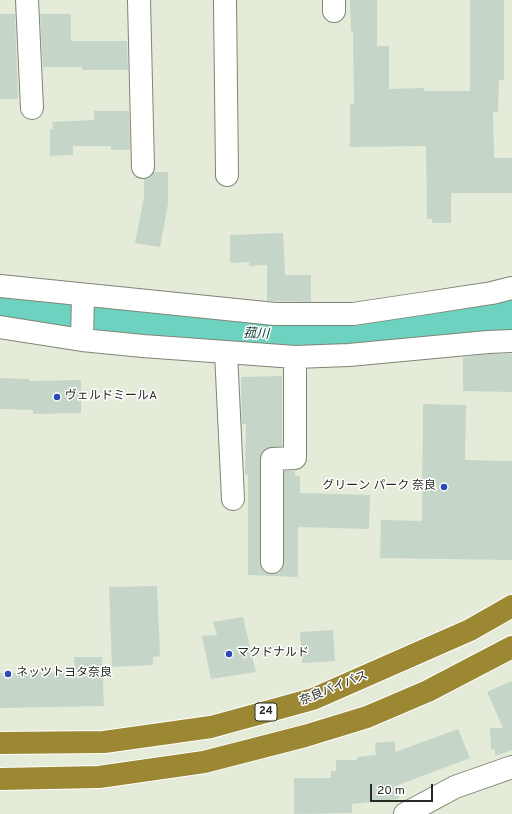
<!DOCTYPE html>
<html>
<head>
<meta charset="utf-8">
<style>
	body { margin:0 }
	#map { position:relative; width:512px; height:814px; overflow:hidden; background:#e4ebd8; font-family:Overpass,sans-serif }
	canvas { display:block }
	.scale { position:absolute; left:370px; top:784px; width:63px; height:18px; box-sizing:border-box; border:2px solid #272a23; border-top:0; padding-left:5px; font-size:12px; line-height:14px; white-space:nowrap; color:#272a23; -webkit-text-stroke:3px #fff; paint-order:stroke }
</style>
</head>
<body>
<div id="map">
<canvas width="512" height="814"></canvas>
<div class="scale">20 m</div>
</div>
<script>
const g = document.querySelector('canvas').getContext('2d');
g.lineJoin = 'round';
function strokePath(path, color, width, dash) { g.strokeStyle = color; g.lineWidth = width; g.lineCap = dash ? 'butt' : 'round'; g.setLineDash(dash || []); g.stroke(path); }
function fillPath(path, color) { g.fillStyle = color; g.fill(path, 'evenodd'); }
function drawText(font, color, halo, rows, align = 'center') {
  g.font = font + ' Overpass,"Noto Sans JP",sans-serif'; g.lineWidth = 3; g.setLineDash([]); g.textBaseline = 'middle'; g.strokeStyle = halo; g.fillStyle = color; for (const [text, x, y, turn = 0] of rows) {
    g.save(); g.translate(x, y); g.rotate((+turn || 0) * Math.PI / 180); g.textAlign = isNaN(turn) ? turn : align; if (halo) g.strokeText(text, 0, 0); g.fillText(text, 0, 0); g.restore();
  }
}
strokePath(new Path2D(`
	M 0,310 L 244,335 L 339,336 L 459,322 L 512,318`), '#6ed2c1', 38);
fillPath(new Path2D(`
	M 350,0 L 377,0 L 377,46 L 389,46 L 389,89 L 424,88 L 424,91 L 470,91 L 470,0 L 504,0 L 504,80 L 499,80 L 498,112 L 493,112 L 494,158 L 512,158 L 512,193 L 451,193 L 451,223 L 432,223 L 432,219 L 427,219 L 426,146 L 350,147 L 350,104 L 354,104 L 353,31 L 351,31 Z
	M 0,14 L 15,14 L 18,99 L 0,99 Z
	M 40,14 L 71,14 L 71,41 L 127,41 L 128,70 L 82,70 L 82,67 L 43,67 Z
	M 94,111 L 129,111 L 130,150 L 111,150 L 111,146 L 73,146 L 73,155 L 50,156 L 50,129 L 53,129 L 52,122 L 94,120 Z
	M 154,172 L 168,172 L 168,204 L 160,247 L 135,243 L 144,197 L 144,179 L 150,177 Z
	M 283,233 L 285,275 L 311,275 L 311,302 L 267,301 L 267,265 L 249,266 L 249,262 L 230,263 L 230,235 Z
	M 489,354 L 512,354 L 512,392 L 463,391 L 463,357 Z
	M 282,376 L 282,446 L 266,448 L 261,453 L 260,459 L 260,562 L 261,568 L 266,573 L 272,574 L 279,573 L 283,568 L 284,562 L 284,471 L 295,471 L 295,476 L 300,476 L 300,493 L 370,495 L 369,529 L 298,527 L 298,577 L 248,575 L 248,475 L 245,475 L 246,424 L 242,424 L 241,377 Z
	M 0,378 L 29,379 L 29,381 L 81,380 L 81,413 L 33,414 L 33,410 L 0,409 Z
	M 423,404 L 466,405 L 465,460 L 512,461 L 512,560 L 380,558 L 381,520 L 422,521 Z
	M 157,586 L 160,656 L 153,657 L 153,665 L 112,667 L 109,587 Z
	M 243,617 L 256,672 L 211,679 L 202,636 L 217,635 L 213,622 Z
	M 333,630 L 335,661 L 302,663 L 300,632 Z
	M 74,657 L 102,657 L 104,706 L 0,708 L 0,673 L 75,672 Z
	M 512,681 L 512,750 L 495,756 L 495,749 L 491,750 L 490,728 L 503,728 L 487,692 Z
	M 458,729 L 470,758 L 398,785 L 399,799 L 352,804 L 352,813 L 294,814 L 294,778 L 331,778 L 331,771 L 336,771 L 336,760 L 357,760 L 357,757 L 376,755 L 375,743 L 395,741 L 395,752 Z`), '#c5d6c9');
const minor = new Path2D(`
	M 27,0 L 32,108
	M 139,0 L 143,167
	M 225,0 L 227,175
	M 334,11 L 334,0
	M 0,286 L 275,314 L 353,314 L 420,304 L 492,293 L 512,288
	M 0,327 L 82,340 L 143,346 L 295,357 L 349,355 L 488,342 L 512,341
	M 82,340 L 83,295
	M 226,352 L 233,499
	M 272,562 L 272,459 L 295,458 L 295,357
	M 405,814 L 455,787 L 512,767`);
const highway = new Path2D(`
	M 0,743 L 104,742 L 211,727 L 313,699 L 470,630 L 512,606
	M 0,779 L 99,777 L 204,762 L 305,736 L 367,717 L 428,691 L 512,647`);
strokePath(minor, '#7f8574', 24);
strokePath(highway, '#fff', 24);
strokePath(minor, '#fff', 22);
strokePath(highway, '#9c8732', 22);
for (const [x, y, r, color] of [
	[57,397,4,"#2b4aba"],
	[444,487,4,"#2b4aba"],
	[229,654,4,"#2b4aba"],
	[8,674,4,"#2b4aba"]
]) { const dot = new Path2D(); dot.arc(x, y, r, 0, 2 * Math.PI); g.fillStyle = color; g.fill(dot); strokePath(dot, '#fff', 1.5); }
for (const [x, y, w] of [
	[266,712,22]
]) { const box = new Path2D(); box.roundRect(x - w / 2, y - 9, w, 18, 3); g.fillStyle = '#fff'; g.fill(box); strokePath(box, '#272a23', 1); }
drawText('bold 11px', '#272a23', null, [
	["24",266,712]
]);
drawText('12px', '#272a23', '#fff', [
	["ヴェルドミールA",65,397],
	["グリーン パーク 奈良",436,487,"right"],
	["マクドナルド",237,654],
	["ネッツトヨタ奈良",16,674]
], 'left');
drawText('12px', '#272a23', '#fff', [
	["奈良バイパス",334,689,-22]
]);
drawText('italic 13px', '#083932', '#fff', [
	["菰川",256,335,2]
]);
</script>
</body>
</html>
